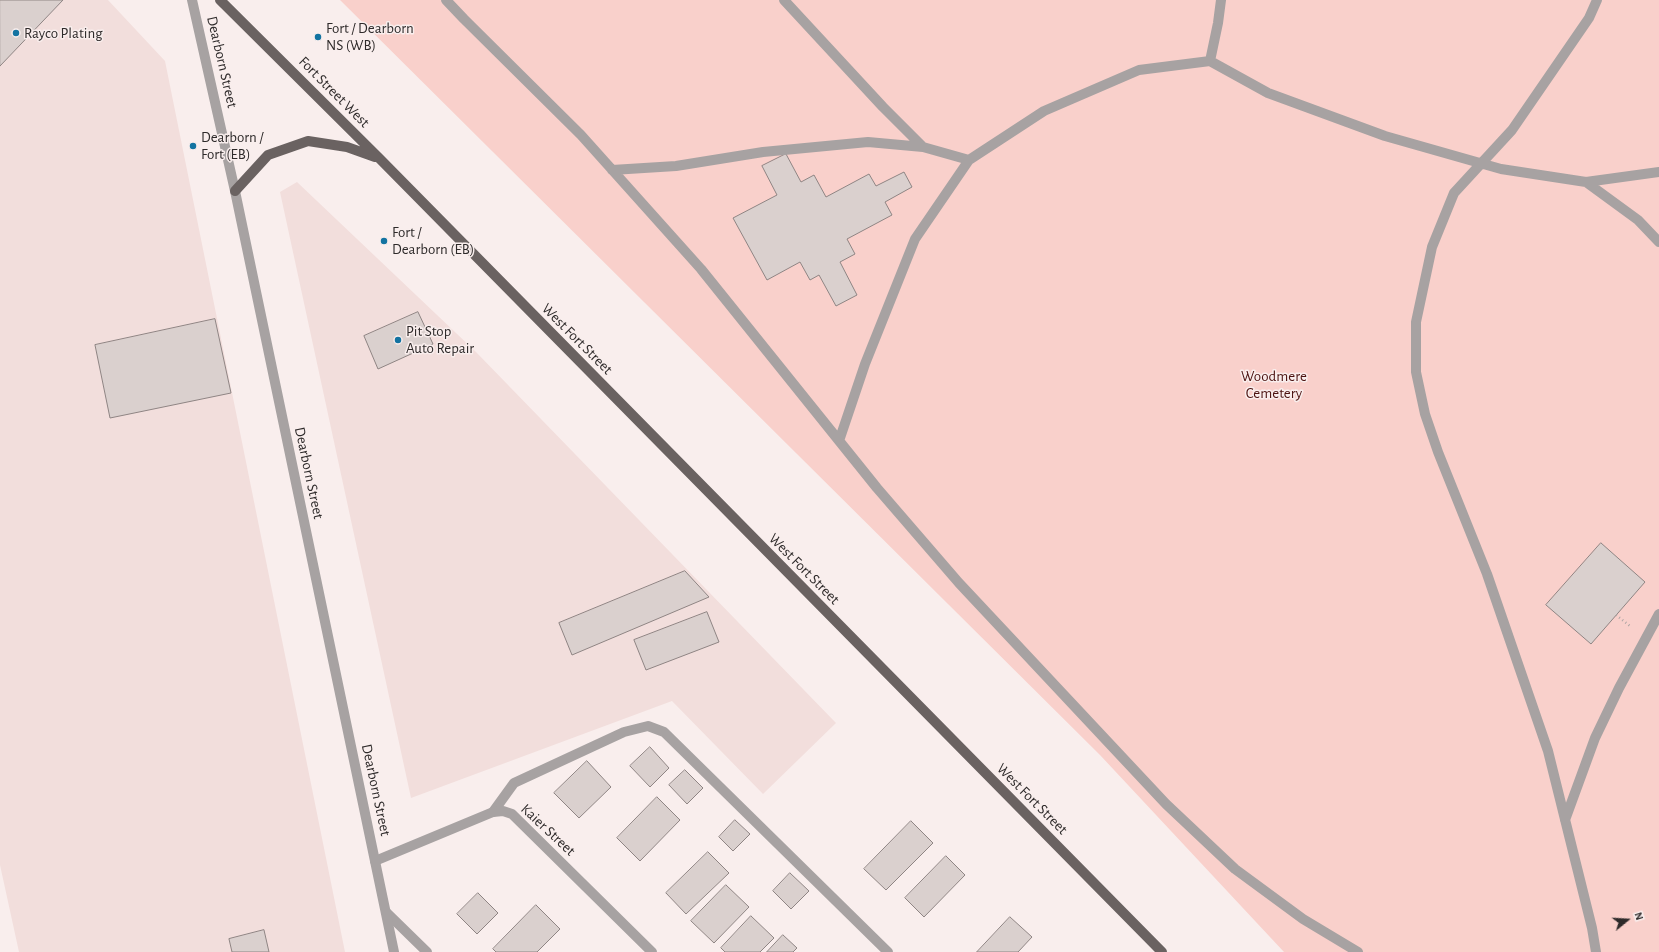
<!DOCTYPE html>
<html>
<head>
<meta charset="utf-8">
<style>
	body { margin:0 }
	#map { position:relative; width:1659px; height:952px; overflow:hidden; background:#f9eeed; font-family:"Alegreya Sans",sans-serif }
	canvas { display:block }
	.north { position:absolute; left:1607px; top:900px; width:40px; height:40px; -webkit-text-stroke:3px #f9eeed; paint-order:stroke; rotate:72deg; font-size:11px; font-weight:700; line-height:16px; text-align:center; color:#2e2a2a }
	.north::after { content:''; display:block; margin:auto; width:14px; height:18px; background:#2e2a2a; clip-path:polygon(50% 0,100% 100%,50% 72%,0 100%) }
</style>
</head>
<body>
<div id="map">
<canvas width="1659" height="952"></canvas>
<div class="north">N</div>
</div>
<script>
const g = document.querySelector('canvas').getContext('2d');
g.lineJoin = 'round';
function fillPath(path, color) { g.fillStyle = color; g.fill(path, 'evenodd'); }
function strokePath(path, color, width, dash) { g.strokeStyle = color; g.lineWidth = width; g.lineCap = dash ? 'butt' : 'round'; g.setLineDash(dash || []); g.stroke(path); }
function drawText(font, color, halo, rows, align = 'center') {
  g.font = font + ' "Alegreya Sans",sans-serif'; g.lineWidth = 3; g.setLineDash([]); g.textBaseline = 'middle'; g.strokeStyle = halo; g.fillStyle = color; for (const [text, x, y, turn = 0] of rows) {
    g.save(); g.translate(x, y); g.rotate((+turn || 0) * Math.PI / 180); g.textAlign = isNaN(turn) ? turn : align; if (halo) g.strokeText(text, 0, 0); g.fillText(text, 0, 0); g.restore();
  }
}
fillPath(new Path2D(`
	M 0,0 L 108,0 L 165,61 L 345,952 L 19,952 L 0,865 Z
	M 297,182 L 476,352 L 836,723 L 763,794 L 672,701 L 411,798 L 280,192 Z`), '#f2dedc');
fillPath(new Path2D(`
	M 340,0 L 1659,0 L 1659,952 L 1284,952 L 1100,755 Z`), '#f9d0cb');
const building = new Path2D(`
	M 0,0 L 63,0 L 0,66 Z
	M 786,154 L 801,182 L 814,175 L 826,197 L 869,174 L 876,186 L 904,172 L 912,187 L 885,202 L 892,215 L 847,239 L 855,254 L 840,262 L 857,295 L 836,306 L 819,275 L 810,280 L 800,262 L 767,280 L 733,218 L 777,195 L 762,166 Z
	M 418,312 L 433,344 L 378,369 L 364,336 Z
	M 215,319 L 231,393 L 110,418 L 95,345 Z
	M 1601,543 L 1645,582 L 1591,644 L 1546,605 Z
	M 685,571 L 709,597 L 572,655 L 559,623 Z
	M 707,612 L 719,642 L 646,670 L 634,640 Z
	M 650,747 L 669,768 L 650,787 L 630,766 Z
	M 587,761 L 611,787 L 579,818 L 554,793 Z
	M 685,770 L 703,788 L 687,804 L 669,785 Z
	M 657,797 L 680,820 L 640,861 L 617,838 Z
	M 735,820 L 750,834 L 733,851 L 719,837 Z
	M 911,821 L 933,843 L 886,890 L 864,869 Z
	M 708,852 L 729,873 L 686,914 L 666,893 Z
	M 946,856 L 965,875 L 924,917 L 905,898 Z
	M 790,873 L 809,891 L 791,909 L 773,891 Z
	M 726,885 L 749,907 L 714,943 L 691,921 Z
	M 478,893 L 498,913 L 477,934 L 457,914 Z
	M 536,905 L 560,929 L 537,952 L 496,952 L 493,949 Z
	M 751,916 L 774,938 L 760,952 L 725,952 L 721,948 Z
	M 1010,917 L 1032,937 L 1018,952 L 977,952 Z
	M 264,930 L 269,952 L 232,952 L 229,939 Z
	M 783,935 L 797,948 L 793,952 L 767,952 Z`);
fillPath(building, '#dad0ce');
strokePath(building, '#8f8584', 1);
strokePath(new Path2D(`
	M 1616,615 L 1630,626`), '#aca4a3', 2.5, [1, 3]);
strokePath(new Path2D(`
	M 446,0 L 464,19 L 581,135 L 701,269 L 877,488 L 959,583 L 1166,804 L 1235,869 L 1303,919 L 1358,952
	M 784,0 L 883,107 L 923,147 L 969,160
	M 1210,61 L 1218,23 L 1221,0
	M 612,170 L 676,166 L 763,152 L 868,142 L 923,147
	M 1586,182 L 1638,220 L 1659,242
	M 839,441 L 865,364 L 915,239 L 969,160 L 1044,111 L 1139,70 L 1210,61 L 1268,93 L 1385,136 L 1501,169 L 1586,182 L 1659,172
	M 493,812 L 514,783 L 624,732 L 648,726 L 664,732 L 888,952
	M 1565,820 L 1595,738 L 1619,688 L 1659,614
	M 386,912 L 427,952
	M 1596,952 L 1592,928 L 1548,751 L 1487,574 L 1438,452 L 1425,414 L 1416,372 L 1416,322 L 1432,247 L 1454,193 L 1512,130 L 1589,18 L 1597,0`), '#a7a2a2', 10);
strokePath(new Path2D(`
	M 375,861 L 493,812 L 503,811 L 512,814 L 652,952`), '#a7a2a2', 10);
strokePath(new Path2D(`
	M 192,0 L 235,191 L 394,952`), '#a7a2a2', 10);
strokePath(new Path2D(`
	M 220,0 L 379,158 L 1162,952
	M 235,191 L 268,155 L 308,141 L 347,147 L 375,157`), '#6a6261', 10);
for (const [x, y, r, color] of [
	[16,33,4,"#1373a1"],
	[318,37,4,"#1373a1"],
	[193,146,4,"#1373a1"],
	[384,241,4,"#1373a1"],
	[398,340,4,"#1373a1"]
]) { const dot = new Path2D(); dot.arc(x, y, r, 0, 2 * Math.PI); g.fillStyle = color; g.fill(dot); strokePath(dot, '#f9eeed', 1.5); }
drawText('15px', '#2e2a2a', '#f9eeed', [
	["Fort / Dearborn",326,28],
	["NS (WB)",326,45],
	["Rayco Plating",24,33],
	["Dearborn /",201,137],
	["Fort (EB)",201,154],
	["Fort /",392,232],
	["Dearborn (EB)",392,249],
	["Pit Stop",406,331],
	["Auto Repair",406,348]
], 'left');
drawText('15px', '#2e2a2a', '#f9eeed', [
	["Dearborn Street",222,62,77],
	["Fort Street West",334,92,45],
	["West Fort Street",577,339,45],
	["Dearborn Street",309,473,78],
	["West Fort Street",804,569,45],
	["Dearborn Street",376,790,78],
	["West Fort Street",1032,799,45],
	["Kaier Street",548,830,43]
]);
drawText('15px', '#4c1311', '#f9eeed', [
	["Woodmere",1274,376],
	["Cemetery",1274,393]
]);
</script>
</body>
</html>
